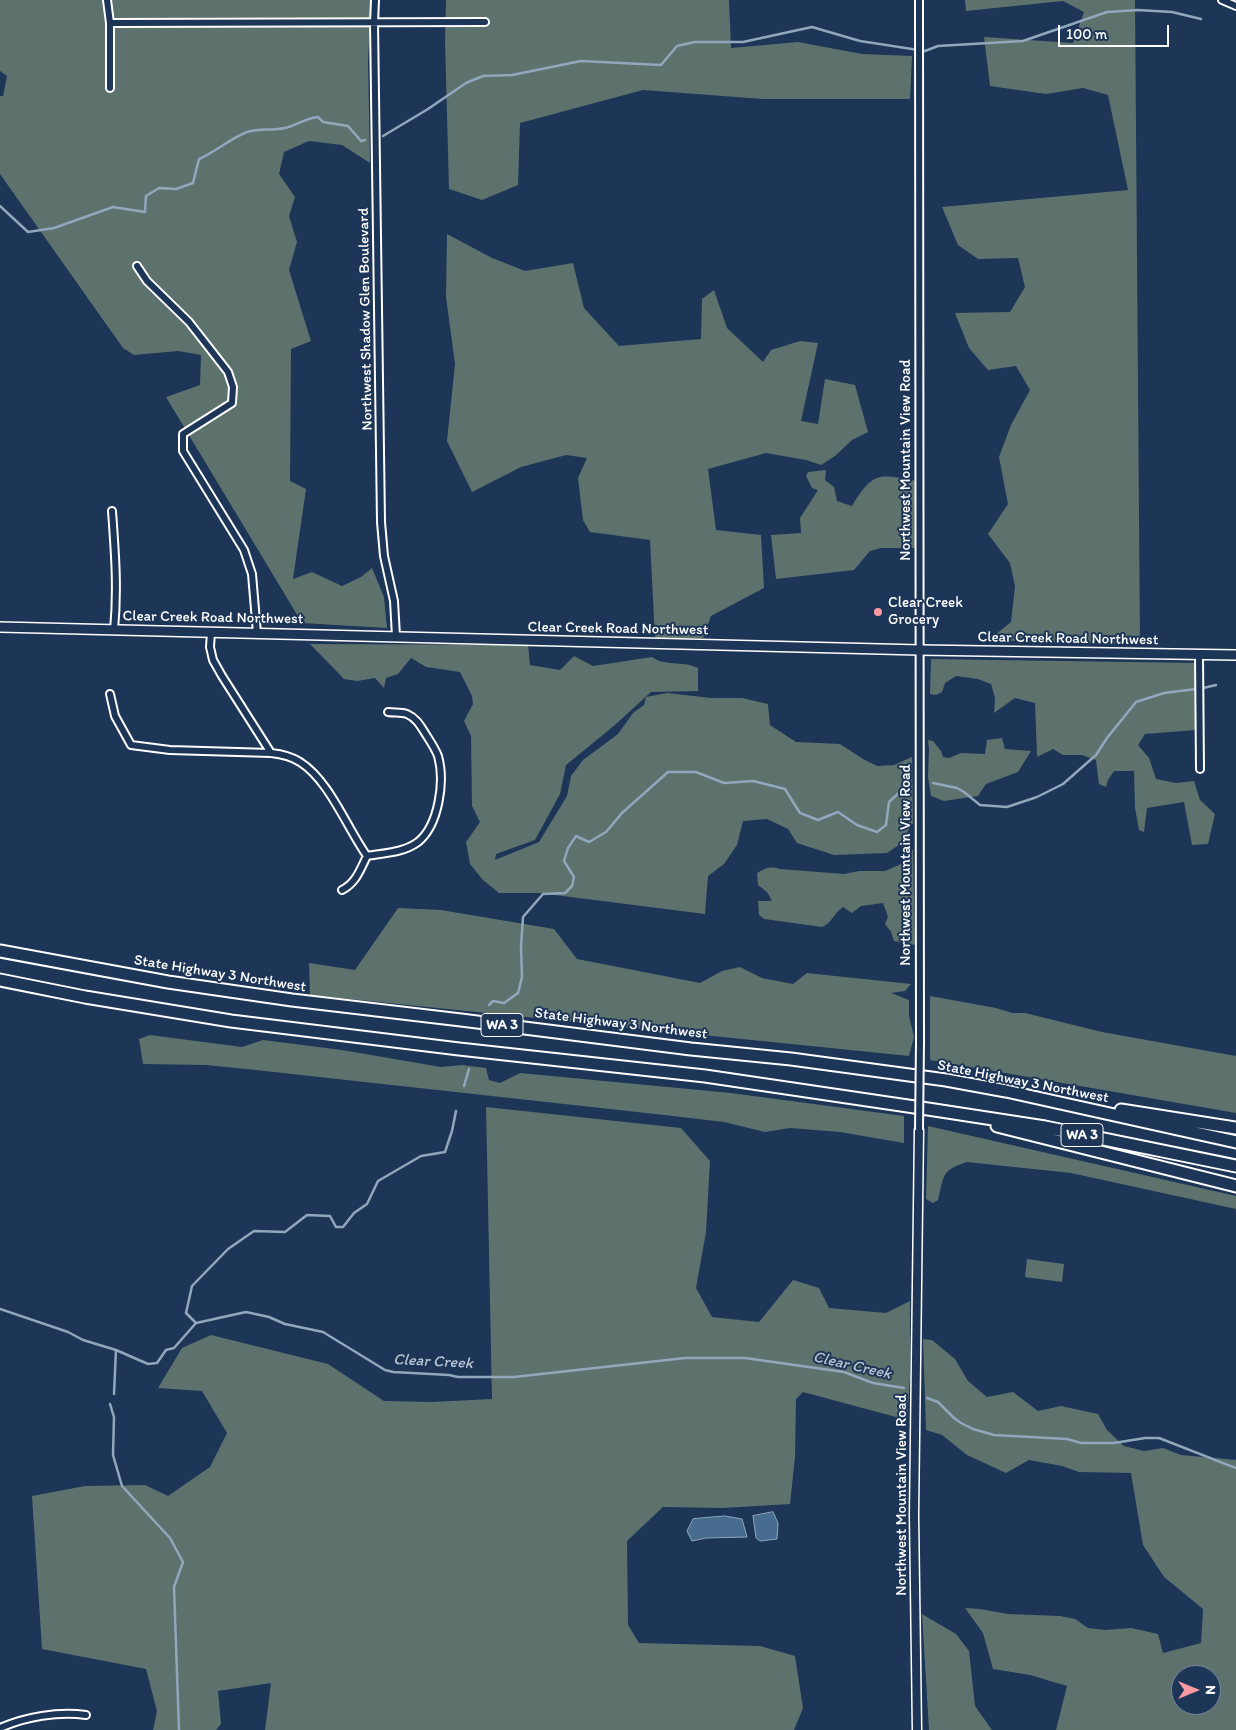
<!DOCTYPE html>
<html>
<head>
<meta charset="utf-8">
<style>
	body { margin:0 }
	#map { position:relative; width:1236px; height:1730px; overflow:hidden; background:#1d3557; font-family:Itim,sans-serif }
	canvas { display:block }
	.north { position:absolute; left:1171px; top:1665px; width:50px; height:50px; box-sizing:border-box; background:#1d3557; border:1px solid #77869a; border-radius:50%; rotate:90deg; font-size:14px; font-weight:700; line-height:20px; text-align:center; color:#fff }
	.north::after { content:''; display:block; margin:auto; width:18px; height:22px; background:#ff9aa2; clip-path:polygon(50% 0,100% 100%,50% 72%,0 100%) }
	.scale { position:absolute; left:1058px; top:25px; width:111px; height:22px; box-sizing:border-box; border:2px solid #fff; border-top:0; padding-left:6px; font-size:15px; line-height:18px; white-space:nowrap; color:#fff; -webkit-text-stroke:4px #1d3557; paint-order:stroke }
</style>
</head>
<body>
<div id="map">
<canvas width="1236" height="1730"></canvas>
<div class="north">N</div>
<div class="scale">100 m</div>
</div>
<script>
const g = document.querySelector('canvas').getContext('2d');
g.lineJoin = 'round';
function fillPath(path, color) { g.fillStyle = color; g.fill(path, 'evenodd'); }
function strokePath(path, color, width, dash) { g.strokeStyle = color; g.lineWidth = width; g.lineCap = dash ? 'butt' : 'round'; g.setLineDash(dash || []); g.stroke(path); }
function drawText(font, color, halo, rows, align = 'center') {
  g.font = font + ' Itim,sans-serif'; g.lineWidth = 4; g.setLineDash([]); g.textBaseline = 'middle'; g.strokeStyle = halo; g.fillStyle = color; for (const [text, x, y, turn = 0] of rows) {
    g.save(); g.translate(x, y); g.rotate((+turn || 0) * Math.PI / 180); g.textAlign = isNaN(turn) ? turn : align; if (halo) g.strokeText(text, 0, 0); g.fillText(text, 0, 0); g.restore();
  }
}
fillPath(new Path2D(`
	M 0,0 L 371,0 L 368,62 L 370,163 L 342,145 L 309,141 L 284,152 L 279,174 L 295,197 L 289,216 L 297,242 L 289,270 L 311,341 L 291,349 L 290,481 L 306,489 L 293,579 L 312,572 L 342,586 L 361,577 L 372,568 L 384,597 L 387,628 L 302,623 L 166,397 L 200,385 L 201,355 L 178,351 L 134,355 L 123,348 L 0,174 L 0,96 L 3,96 L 7,76 L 0,71 Z
	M 446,0 L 729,0 L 731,48 L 798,42 L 862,54 L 912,56 L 910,99 L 763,99 L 643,90 L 520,123 L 518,185 L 482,200 L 449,189 L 445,41 Z
	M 965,0 L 1135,0 L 1140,644 L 1026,642 L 990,639 L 1011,622 L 1015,586 L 1010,563 L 988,534 L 1008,504 L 999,457 L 1011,425 L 1030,390 L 1016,366 L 988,370 L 969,348 L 955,313 L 1010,312 L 1025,287 L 1018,258 L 978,259 L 958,245 L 942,207 L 1128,190 L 1108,95 L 1083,88 L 1046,94 L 990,86 L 984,37 L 1073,43 L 1084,12 L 1063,1 L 966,11 Z
	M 447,234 L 492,258 L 525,271 L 573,263 L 584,308 L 619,346 L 701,339 L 702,299 L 714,290 L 727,328 L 763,362 L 771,350 L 800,341 L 818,343 L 801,421 L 818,424 L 825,379 L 855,385 L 868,432 L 852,440 L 835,456 L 821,465 L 806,460 L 766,453 L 708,469 L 716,530 L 761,535 L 764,588 L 711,616 L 703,638 L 655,638 L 650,540 L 590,532 L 583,520 L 578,478 L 587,458 L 566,455 L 521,467 L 472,492 L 447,441 L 455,364 L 446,297 Z
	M 826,470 L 825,480 L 834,487 L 837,501 L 852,506 C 873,471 879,474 916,481 L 915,548 L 881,548 L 870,551 L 854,570 L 776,579 L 771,535 L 801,533 L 800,518 L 818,490 L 812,488 L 806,476 L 808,472 Z
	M 310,644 L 528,645 L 530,665 L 560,670 L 574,656 L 593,666 L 652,657 C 666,667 681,660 698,668 L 698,691 L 651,692 L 615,725 L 566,765 L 560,794 L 535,840 L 496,854 L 495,860 L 539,842 L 567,796 L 571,776 L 583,760 L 618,734 L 633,713 L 644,705 L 646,697 L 667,693 L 711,698 L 742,698 L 768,704 L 770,725 L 796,742 L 840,744 L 863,759 L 877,766 L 894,765 L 912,757 L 913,823 L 899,845 L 887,853 L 834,855 L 797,843 L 788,829 L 767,819 L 743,821 L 737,845 L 724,864 L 708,876 L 705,914 L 539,893 L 499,893 L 483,880 L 470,864 L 466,842 L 480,822 L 472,806 L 471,736 L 464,721 L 473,704 L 472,696 L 460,672 L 426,667 L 411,658 L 398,674 L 386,678 L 384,688 L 375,678 L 357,681 L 344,679 Z
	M 931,659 L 1196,663 L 1196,730 L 1145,734 L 1138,745 L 1149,758 L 1156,779 L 1176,783 L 1194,781 L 1200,800 L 1215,814 L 1208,844 L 1192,845 L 1184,802 L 1147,808 L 1144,832 L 1139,830 L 1135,808 L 1134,771 L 1114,771 L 1108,780 L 1106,787 L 1099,784 L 1096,760 L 1082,755 L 1063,755 L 1053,749 L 1037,757 L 1035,703 L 1015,698 L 994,713 L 995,698 L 991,684 L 978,679 L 956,676 L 945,683 L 942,692 L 936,695 L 930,694 Z
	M 1002,738 L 1005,749 L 1031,751 L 1018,772 L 986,784 L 978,796 L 944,801 L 931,796 L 928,777 L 929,749 L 928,740 L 933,741 L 941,751 L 943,757 L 949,758 L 961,753 L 985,754 L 987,740 Z
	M 913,849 L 915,945 L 894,941 L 891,932 L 885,924 L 888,917 L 883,903 L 861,906 L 852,913 L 843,907 C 834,913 832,923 822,927 L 764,919 L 759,915 L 758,901 L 772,901 L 767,892 L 758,885 L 757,873 C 766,868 770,866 780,869 L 844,874 L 859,871 L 885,871 L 901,864 Z
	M 398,908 L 441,910 L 554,929 L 577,959 L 700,983 L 722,971 L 740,967 L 762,978 L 793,984 L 807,973 L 911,984 L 905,991 L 891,993 L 909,1000 L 909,1016 L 914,1037 L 909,1056 L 310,995 L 309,963 L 355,970 Z
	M 930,996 L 996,1008 L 1012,1013 L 1025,1013 L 1102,1032 L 1236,1056 L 1236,1113 L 930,1060 Z
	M 150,1035 L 242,1047 L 263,1040 L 342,1050 L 441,1067 L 462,1065 L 486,1068 L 489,1080 L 500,1083 L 520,1073 L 731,1093 L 904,1116 L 904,1143 L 840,1132 L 790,1128 L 765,1132 L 724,1122 L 664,1115 L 256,1070 L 206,1065 L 143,1064 L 139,1039 Z
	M 486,1107 L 681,1128 L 710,1161 L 706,1232 L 696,1288 L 712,1317 L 759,1322 L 793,1280 L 819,1288 L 829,1308 L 886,1313 L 910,1301 L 910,1378 L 907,1420 L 803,1392 L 796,1399 L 795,1457 L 790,1504 L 723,1508 L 663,1507 L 627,1541 L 628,1625 L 639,1643 L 760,1646 L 795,1656 L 803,1708 L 794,1730 L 265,1730 L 271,1683 L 218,1691 L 221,1724 L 216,1730 L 153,1730 L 157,1711 L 146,1669 L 42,1649 L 32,1496 L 85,1486 L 145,1485 L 168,1496 L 210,1467 L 227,1433 L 202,1391 L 158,1388 L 182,1348 L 211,1335 L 328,1364 L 384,1401 L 432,1402 L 492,1399 Z
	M 928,1126 L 1236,1196 L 1236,1209 L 1071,1173 L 967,1162 C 941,1170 944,1176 938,1200 L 933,1203 L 926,1199 Z
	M 1027,1259 L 1064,1264 L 1062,1282 L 1025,1277 Z
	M 923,1339 L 932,1340 L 955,1359 L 968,1381 L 987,1397 L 1013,1392 L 1038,1411 L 1061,1406 L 1098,1414 L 1107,1430 L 1124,1446 L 1144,1451 L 1163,1448 L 1181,1455 L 1236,1460 L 1236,1730 L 1056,1730 L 1067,1686 L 1030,1675 L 993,1669 L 983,1633 L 965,1608 L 980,1609 L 1008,1614 L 1060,1616 L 1075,1619 L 1088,1628 L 1105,1630 L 1131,1628 L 1158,1634 L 1163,1653 L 1201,1643 L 1203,1609 L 1164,1577 L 1143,1545 L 1131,1473 L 1079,1472 L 1062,1466 L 1029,1460 L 1006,1473 L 967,1455 L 942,1435 L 926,1430 ZM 1181,1675 L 1211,1675 L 1211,1705 L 1181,1705 Z
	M 922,1614 L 956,1634 L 969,1651 L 975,1706 L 992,1730 L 929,1730 Z`), '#5d726d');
const water = new Path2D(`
	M 773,1512 L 778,1523 L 777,1539 L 760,1541 L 756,1538 L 753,1516 Z
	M 725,1516 L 742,1519 L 747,1537 L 706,1538 L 692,1541 L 687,1531 L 693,1519 Z`);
fillPath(water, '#476c8f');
strokePath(water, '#91a7bc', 1);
strokePath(new Path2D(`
	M 383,136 L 428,109 L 466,83 L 483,76 L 512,75 L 581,61 L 661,65 L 677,46 L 695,42 L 743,42 L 812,27 L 860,41 L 925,51 L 938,46 L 1023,41 L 1107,12 L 1138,10 L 1172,12 L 1201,19
	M 0,206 L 28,232 L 54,228 L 113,207 L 145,212 L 146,196 L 159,188 L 176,189 L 193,183 L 199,159 C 216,152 229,139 247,132 C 259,128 273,131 285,128 C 297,125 306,118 318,117 L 323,122 L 348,126 L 361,141 L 365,140
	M 1203,688 L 1216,685
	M 933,783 L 957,788 L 964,792 L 980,805 L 1007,807 L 1037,797 L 1063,784 L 1096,755 L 1107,738 L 1136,702 L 1164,693 L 1196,689
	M 489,1005 L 493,1001 L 504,1003 L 518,993 L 522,977 L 521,947 L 523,917 L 543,894 L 565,893 L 572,886 L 574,877 L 564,861 L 568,848 L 576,836 L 589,842 L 606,832 L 622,813 L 668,772 L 696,772 L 724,783 L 753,781 L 785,789 L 800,813 L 818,820 L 838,812 L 857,825 L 877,832 L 886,825 L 889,802 L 901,791 L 904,784
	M 464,1086 L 469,1069
	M 0,1309 L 68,1332 L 83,1340 L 116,1350 L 148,1364 L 157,1363 L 166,1350 L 174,1348 L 196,1323 L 246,1312 L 269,1317 L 285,1324 L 323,1332 L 385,1370 L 393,1372 L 449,1375 L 458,1377 L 514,1377 L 685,1358 L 745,1358 L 844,1372 L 873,1383 L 904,1388
	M 196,1323 L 186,1313 L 192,1286 L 228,1249 L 254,1231 L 285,1232 L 307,1215 L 330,1216 L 336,1227 L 343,1227 L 354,1213 L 367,1204 L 378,1181 L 421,1156 L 445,1152 L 452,1131 L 456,1111
	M 114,1394 L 116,1350
	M 927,1398 L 938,1402 L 954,1418 L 961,1423 L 973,1429 L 994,1435 L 1067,1439 L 1081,1443 L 1114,1443 L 1145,1438 L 1159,1438 L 1236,1468
	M 110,1404 L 114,1417 L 113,1455 L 122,1486 L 170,1538 L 183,1562 L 174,1587 L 179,1730`), '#91a7bc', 2.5);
const minor = new Path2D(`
	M 107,0 L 110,23 L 110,88
	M 375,0 L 374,23 L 381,522 L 384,556 L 394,601 L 396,636
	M 919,0 L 920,1042
	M 1222,0 L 1236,6
	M 110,23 L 485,22
	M 137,266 L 147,281 L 189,322 L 228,372 L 233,387 L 232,403 L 183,434 L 183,451 L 244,550 L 252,574 L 257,633
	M 112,511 C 115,552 118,589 114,630
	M 211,632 L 210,647 L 213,660 L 222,676 L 271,753
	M 1199,655 L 1200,769
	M 110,694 L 115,716 L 131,745 L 170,750 L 271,753 C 281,754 291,756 300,762 C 329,780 347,828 367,856
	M 367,856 C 384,853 403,853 418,842 C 439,825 445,781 438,756 C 435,748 430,741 425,733 C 420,725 416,718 407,714 C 401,712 394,713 388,712
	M 342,890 C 356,883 360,870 367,856
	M 0,1728 C 25,1717 58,1711 86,1715`);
const tertiary = new Path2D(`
	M 917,1730 L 914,1515 L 919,1130`);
const secondary = new Path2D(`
	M 0,627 L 920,650 L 1236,655`);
const motorway = new Path2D(`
	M 0,951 L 168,982 L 292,1000 L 461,1020 L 691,1049 L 791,1059 L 946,1080 L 1006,1091 L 1236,1142
	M 0,980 L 85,997 L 231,1021 L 459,1049 L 705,1076 L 928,1109 L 1045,1127 L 1236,1166
	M 1121,1110 L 1236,1128
	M 997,1126 L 1236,1186`);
strokePath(minor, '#fff', 10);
strokePath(tertiary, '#fff', 11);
strokePath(secondary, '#fff', 12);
strokePath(motorway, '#fff', 15);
strokePath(minor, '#1d3557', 6);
strokePath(tertiary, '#1d3557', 8);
strokePath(secondary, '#1d3557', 9);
strokePath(motorway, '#1d3557', 11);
const minorBridge = new Path2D(`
	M 919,1130 L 920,1042`);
strokePath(minorBridge, '#fff', 10, []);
strokePath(minorBridge, '#1d3557', 6);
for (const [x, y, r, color] of [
	[878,612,5,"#ff9aa2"]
]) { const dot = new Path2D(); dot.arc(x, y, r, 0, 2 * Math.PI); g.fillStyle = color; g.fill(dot); strokePath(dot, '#1d3557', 2); }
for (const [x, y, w] of [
	[502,1025,42],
	[1082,1135,42]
]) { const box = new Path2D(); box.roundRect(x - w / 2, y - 11.5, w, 23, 4); g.fillStyle = '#1d3557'; g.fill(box); strokePath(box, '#fff', 1); }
drawText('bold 14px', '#fff', null, [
	["WA 3",502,1025],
	["WA 3",1082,1135]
]);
drawText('15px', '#fff', '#1d3557', [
	["Northwest Shadow Glen Boulevard",366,319,-91],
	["Northwest Mountain View Road",906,460,-90],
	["Clear Creek Road Northwest",213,618,1],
	["Clear Creek Road Northwest",618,629,1],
	["Clear Creek Road Northwest",1068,639,1],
	["Northwest Mountain View Road",906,865,-90],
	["State Highway 3 Northwest",220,974,9],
	["State Highway 3 Northwest",621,1024,7],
	["State Highway 3 Northwest",1023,1082,11],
	["Northwest Mountain View Road",902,1495,-90]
]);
drawText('15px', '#fff', '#1d3557', [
	["Clear Creek",888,603],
	["Grocery",888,620]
], 'left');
drawText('italic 16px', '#b5c4d2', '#1d3557', [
	["Clear Creek",433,1362,3],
	["Clear Creek",852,1366,13]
]);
</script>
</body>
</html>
